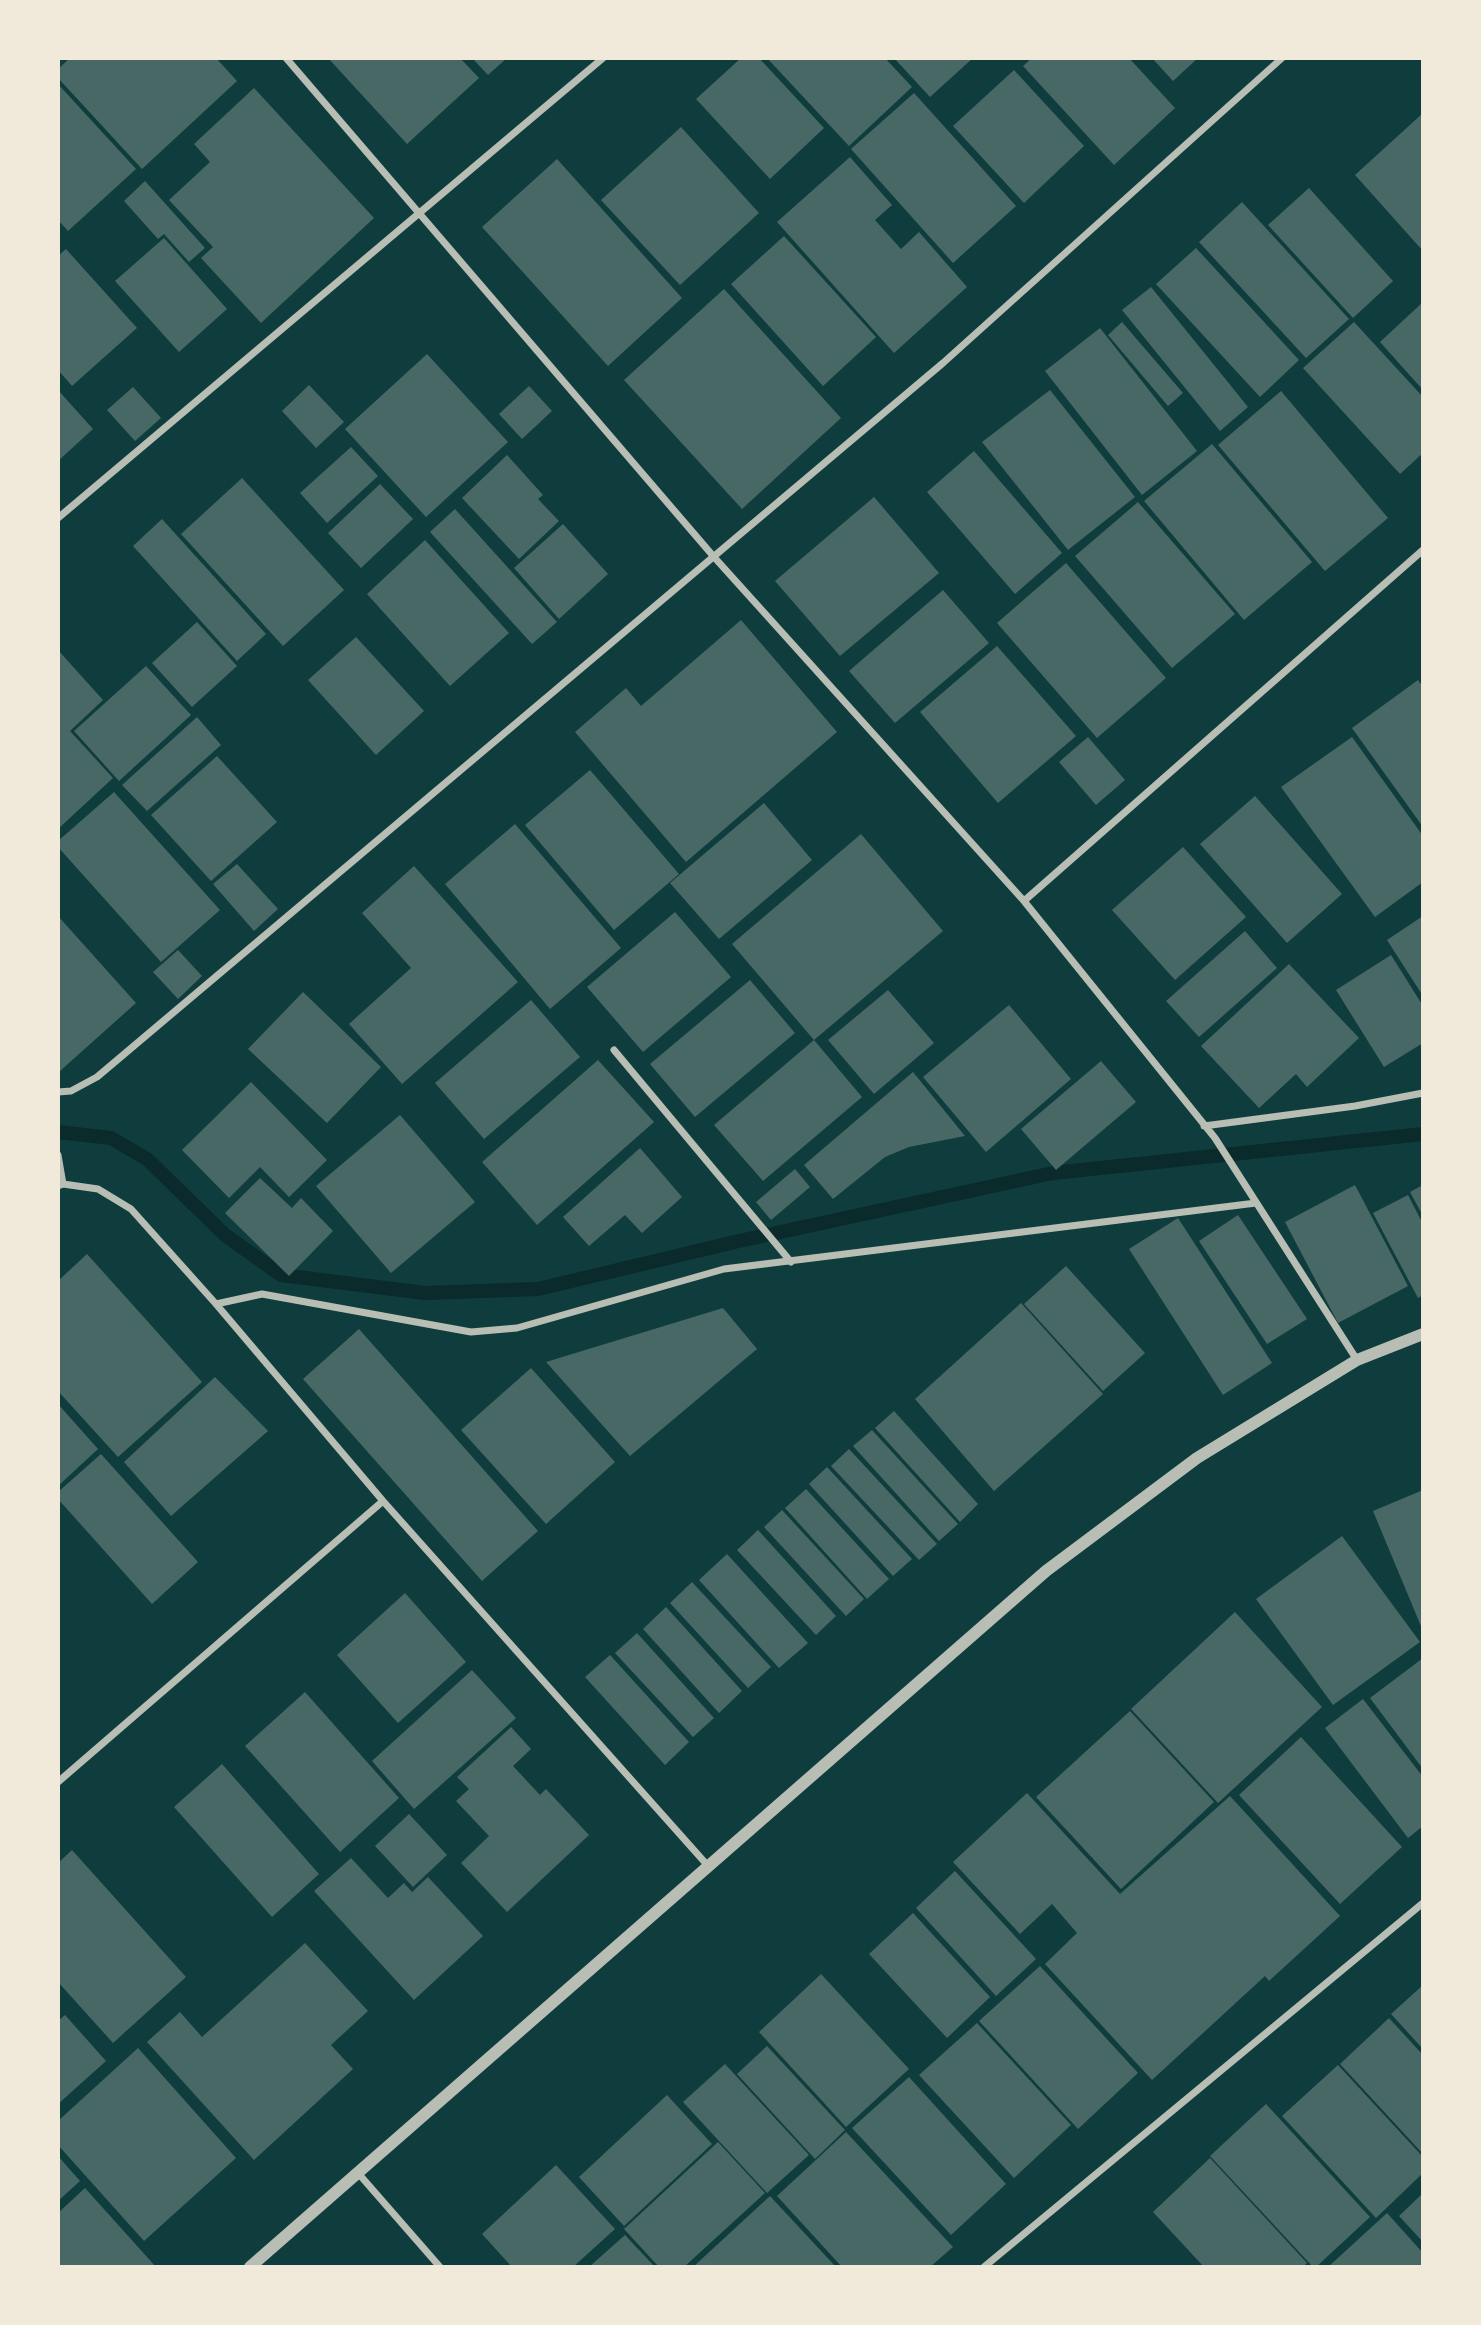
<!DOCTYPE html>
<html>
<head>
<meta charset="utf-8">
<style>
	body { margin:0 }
	#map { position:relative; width:1481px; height:2325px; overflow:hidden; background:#0f3d3e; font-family:Cabin,sans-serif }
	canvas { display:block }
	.frame { position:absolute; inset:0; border:60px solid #f1e9da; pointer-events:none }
</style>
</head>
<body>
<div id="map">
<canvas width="1481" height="2325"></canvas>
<div class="frame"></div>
</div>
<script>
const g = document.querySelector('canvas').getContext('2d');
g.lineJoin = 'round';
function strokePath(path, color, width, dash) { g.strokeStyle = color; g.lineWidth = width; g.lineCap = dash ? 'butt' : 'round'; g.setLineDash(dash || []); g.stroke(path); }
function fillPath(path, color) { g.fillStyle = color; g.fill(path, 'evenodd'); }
strokePath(new Path2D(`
	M 58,1132 L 111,1138 L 147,1159 L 225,1235 L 281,1275 L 425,1293 L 538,1289 L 739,1241 L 1053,1173 L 1423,1134`), '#0a2a2b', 14);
fillPath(new Path2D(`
	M 70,58 L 216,58 L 237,81 L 142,169 L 58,78 L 58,69 Z
	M 328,58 L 460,58 L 479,78 L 407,144 Z
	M 472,58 L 507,58 L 488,75 Z
	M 741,58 L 759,58 L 824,128 L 770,179 L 696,99 Z
	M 767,58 L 885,58 L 912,87 L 849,146 Z
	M 894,58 L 973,58 L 930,97 Z
	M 1032,58 L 1129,58 L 1175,108 L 1114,165 L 1023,66 Z
	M 1152,58 L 1198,58 L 1173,81 Z
	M 1014,70 L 1084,146 L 1024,203 L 953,126 Z
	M 58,84 L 136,169 L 68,231 L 58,220 Z
	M 254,88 L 374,218 L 261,323 L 201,258 L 213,247 L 169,200 L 210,162 L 194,144 Z
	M 914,93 L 1016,206 L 953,263 L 851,149 Z
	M 1423,113 L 1423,251 L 1355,175 Z
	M 681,127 L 759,213 L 680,285 L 601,200 Z
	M 850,157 L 892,205 L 875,220 L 901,249 L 919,232 L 967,287 L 894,353 L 777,222 Z
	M 557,159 L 682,298 L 608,366 L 482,227 Z
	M 145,181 L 205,248 L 189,262 L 164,234 L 158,239 L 124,201 Z
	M 1309,188 L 1393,281 L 1353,318 L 1268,225 Z
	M 1242,202 L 1349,319 L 1306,358 L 1199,242 Z
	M 784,236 L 876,337 L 823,386 L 731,284 Z
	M 164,238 L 227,309 L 179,352 L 115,281 Z
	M 1196,248 L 1299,360 L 1260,397 L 1156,284 Z
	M 66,249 L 137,328 L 72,386 L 58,370 L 58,256 Z
	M 1151,287 L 1248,407 L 1220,431 L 1122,310 Z
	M 724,289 L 841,418 L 742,509 L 624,380 Z
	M 1423,302 L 1423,390 L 1380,342 Z
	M 1122,322 L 1183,393 L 1168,406 L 1108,335 Z
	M 1354,322 L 1423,397 L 1423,453 L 1400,474 L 1303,368 Z
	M 1100,328 L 1197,451 L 1142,495 L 1045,371 Z
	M 427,354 L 508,442 L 426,517 L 345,429 Z
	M 309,385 L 344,422 L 316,448 L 282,411 Z
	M 529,386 L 552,411 L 522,439 L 499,414 Z
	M 133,387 L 161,418 L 135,441 L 107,410 Z
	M 58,390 L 93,429 L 58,461 Z
	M 1050,390 L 1135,497 L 1068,550 L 982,442 Z
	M 1281,391 L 1388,518 L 1325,571 L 1218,445 Z
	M 1212,444 L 1312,562 L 1244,620 L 1144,501 Z
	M 351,447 L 378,476 L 327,523 L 300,493 Z
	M 974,451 L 1062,553 L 1015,594 L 927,492 Z
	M 507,455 L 543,495 L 538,499 L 559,521 L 519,559 L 462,498 Z
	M 242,478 L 344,590 L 283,646 L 181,534 Z
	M 380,484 L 413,519 L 361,568 L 328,533 Z
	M 874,497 L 939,573 L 840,656 L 775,581 Z
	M 1138,502 L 1235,614 L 1172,668 L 1075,556 Z
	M 455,509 L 557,622 L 532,644 L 430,532 Z
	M 162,519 L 266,634 L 237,661 L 133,546 Z
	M 563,524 L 608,574 L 559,619 L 514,568 Z
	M 425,540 L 509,633 L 450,686 L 367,594 Z
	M 1066,563 L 1166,678 L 1097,738 L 997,623 Z
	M 943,590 L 989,643 L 895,723 L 849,671 Z
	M 741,620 L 837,732 L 686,862 L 575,732 L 626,688 L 641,706 Z
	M 197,622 L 237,666 L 192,707 L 152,663 Z
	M 356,637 L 424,711 L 376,755 L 308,680 Z
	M 997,646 L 1076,736 L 998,803 L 920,712 Z
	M 58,650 L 103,700 L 70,731 L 113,778 L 58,829 Z
	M 146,666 L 191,715 L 119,781 L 74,731 Z
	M 1418,680 L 1423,687 L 1423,827 L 1352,728 Z
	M 197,717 L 221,745 L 147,811 L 122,785 Z
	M 1088,737 L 1125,780 L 1096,805 L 1059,762 Z
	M 1352,737 L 1423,836 L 1423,882 L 1375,917 L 1281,787 Z
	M 217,756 L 277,822 L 211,881 L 151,815 Z
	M 590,770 L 679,874 L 614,930 L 525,825 Z
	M 114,792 L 220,910 L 161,962 L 58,847 L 58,841 Z
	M 1255,796 L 1342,894 L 1287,943 L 1200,844 Z
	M 764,803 L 812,860 L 719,939 L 670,883 Z
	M 515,824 L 621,948 L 550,1009 L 445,884 Z
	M 861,834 L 943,931 L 814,1040 L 732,944 Z
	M 1183,847 L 1246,917 L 1175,980 L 1112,910 Z
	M 237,864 L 278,909 L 254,931 L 213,884 Z
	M 414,866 L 518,982 L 402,1084 L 349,1024 L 411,968 L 362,913 Z
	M 675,912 L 731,977 L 643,1052 L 587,987 Z
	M 58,916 L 136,1003 L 60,1071 L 58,1069 Z
	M 1423,916 L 1423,996 L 1387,940 Z
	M 1245,931 L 1277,968 L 1199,1037 L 1166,1001 Z
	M 178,950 L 202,976 L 178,999 L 153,972 Z
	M 1391,955 L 1423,1006 L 1423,1043 L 1384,1067 L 1336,990 Z
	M 1289,964 L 1359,1038 L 1307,1087 L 1296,1074 L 1259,1108 L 1201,1046 Z
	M 750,980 L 795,1033 L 695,1117 L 650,1064 Z
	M 888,990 L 934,1043 L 874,1094 L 828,1040 Z
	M 303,992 L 381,1067 L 327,1123 L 248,1049 Z
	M 531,1000 L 580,1057 L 484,1139 L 435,1083 Z
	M 1009,1005 L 1071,1079 L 986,1152 L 923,1077 Z
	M 814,1040 L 862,1097 L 763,1181 L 714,1125 Z
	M 598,1060 L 654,1122 L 537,1225 L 482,1162 Z
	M 1101,1061 L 1136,1102 L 1056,1170 L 1021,1129 Z
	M 913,1072 L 965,1136 L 909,1147 L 885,1157 L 833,1199 L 804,1165 Z
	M 251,1082 L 327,1160 L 289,1197 L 260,1167 L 229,1198 L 182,1150 Z
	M 400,1115 L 475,1202 L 391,1273 L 316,1186 Z
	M 640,1148 L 682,1197 L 642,1233 L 625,1215 L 589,1246 L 563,1217 Z
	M 795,1169 L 810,1187 L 771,1220 L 756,1202 Z
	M 260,1178 L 292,1208 L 301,1198 L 333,1231 L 289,1276 L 225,1213 Z
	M 1355,1185 L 1408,1286 L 1338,1323 L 1285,1222 Z
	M 1423,1185 L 1423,1216 L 1410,1192 Z
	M 1408,1195 L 1423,1224 L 1423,1295 L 1418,1298 L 1373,1213 Z
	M 1238,1215 L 1307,1319 L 1267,1344 L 1199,1241 Z
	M 1178,1218 L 1272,1363 L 1223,1395 L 1129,1249 Z
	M 87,1254 L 202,1382 L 118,1457 L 58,1391 L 58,1281 Z
	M 1066,1266 L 1145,1353 L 1103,1391 L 1024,1304 Z
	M 1021,1303 L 1103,1394 L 994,1491 L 915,1399 Z
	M 723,1308 L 757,1349 L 630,1456 L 546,1362 Z
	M 359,1329 L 538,1531 L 482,1581 L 303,1379 Z
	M 531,1368 L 615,1462 L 546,1524 L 461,1430 Z
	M 215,1377 L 268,1431 L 171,1516 L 124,1462 Z
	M 58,1404 L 98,1449 L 58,1486 Z
	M 894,1411 L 978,1504 L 960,1522 L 875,1428 Z
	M 872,1430 L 958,1524 L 939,1541 L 853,1446 Z
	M 849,1449 L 937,1544 L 919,1560 L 831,1466 Z
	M 101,1454 L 198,1562 L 152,1604 L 58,1499 L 58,1492 Z
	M 827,1467 L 912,1559 L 893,1576 L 809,1484 Z
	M 806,1489 L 889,1579 L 867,1599 L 785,1508 Z
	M 1423,1490 L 1423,1631 L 1373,1511 Z
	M 782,1510 L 864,1599 L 846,1616 L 764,1527 Z
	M 758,1530 L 836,1616 L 816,1635 L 737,1550 Z
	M 1342,1536 L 1420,1642 L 1333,1705 L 1256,1599 Z
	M 727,1554 L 808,1643 L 779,1668 L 699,1580 Z
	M 692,1582 L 771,1667 L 748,1688 L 670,1603 Z
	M 405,1593 L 466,1662 L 398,1723 L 337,1655 Z
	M 666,1607 L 742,1691 L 719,1713 L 643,1629 Z
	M 1235,1612 L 1322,1707 L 1218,1803 L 1131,1709 Z
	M 637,1633 L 714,1718 L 693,1737 L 615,1653 Z
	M 610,1655 L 689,1742 L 665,1765 L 585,1677 Z
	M 1423,1658 L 1423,1769 L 1370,1698 Z
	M 472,1670 L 516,1718 L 414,1809 L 372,1761 Z
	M 305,1692 L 399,1798 L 340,1852 L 245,1746 Z
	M 1363,1699 L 1423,1777 L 1423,1826 L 1408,1838 L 1325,1728 Z
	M 1130,1711 L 1214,1802 L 1121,1889 L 1036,1797 Z
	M 511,1727 L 531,1749 L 513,1766 L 540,1795 L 546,1789 L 589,1835 L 507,1912 L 461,1863 L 489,1836 L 456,1801 L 469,1789 L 457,1777 Z
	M 1301,1737 L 1402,1847 L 1340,1904 L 1239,1795 Z
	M 222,1764 L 319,1874 L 272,1917 L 174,1807 Z
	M 1027,1793 L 1120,1894 L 1230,1796 L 1340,1916 L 1269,1981 L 1265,1976 L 1152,2080 L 1045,1964 L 1077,1933 L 1052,1904 L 1020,1934 L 953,1862 Z
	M 409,1814 L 447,1855 L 413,1887 L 375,1846 Z
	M 72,1850 L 186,1977 L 113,2043 L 58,1982 L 58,1863 Z
	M 351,1858 L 388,1898 L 404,1883 L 412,1892 L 428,1877 L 483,1936 L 414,2000 L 314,1891 Z
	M 955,1871 L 1036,1959 L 996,1996 L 916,1908 Z
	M 913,1913 L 990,1997 L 947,2038 L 869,1954 Z
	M 305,1943 L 368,2011 L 331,2045 L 353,2069 L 254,2160 L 147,2042 L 180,2012 L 202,2037 Z
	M 1040,1966 L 1138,2073 L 1078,2129 L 979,2021 Z
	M 821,1974 L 909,2069 L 846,2127 L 759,2032 Z
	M 1423,1985 L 1423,2049 L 1391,2014 Z
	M 65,2015 L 106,2061 L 58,2104 L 58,2021 Z
	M 1389,2018 L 1423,2055 L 1423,2154 L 1340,2064 Z
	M 977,2023 L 1071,2125 L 1014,2178 L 919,2075 Z
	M 767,2046 L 845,2130 L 815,2159 L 737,2074 Z
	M 138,2048 L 236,2158 L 144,2241 L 58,2145 L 58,2121 Z
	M 725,2064 L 809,2155 L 767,2193 L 683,2102 Z
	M 1338,2065 L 1423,2157 L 1423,2173 L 1376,2218 L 1282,2116 Z
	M 909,2077 L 1006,2184 L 951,2235 L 852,2128 Z
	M 667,2095 L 712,2144 L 624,2226 L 579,2177 Z
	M 1266,2104 L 1370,2217 L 1316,2267 L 1313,2267 L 1210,2156 Z
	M 846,2132 L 953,2247 L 930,2267 L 842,2267 L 777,2196 Z
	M 718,2142 L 765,2193 L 684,2267 L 659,2267 L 624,2229 Z
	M 58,2156 L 80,2181 L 58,2201 Z
	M 1210,2158 L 1307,2263 L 1303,2267 L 1204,2267 L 1153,2212 Z
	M 556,2165 L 615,2229 L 573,2267 L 512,2267 L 482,2234 Z
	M 85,2188 L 156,2267 L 58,2267 L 58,2213 Z
	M 1423,2193 L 1423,2242 L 1399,2216 Z
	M 770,2196 L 836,2267 L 693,2267 Z
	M 1387,2213 L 1423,2253 L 1423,2267 L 1328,2267 Z
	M 625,2235 L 655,2267 L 589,2267 Z`), '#486865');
strokePath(new Path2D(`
	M 286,58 L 714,557 L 1024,901 L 1215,1138 L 1357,1360
	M 58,518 L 603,58
	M 1024,901 L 1423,550
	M 614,1050 L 791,1262
	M 58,1092 L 71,1091 L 97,1077 L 943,363 L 1282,58
	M 1204,1126 L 1355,1106 L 1423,1093
	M 58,1155 L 63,1184
	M 58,1186 L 63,1184 L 98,1189 L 131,1209 L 216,1304 L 383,1501 L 709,1867
	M 216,1304 L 262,1294 L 471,1332 L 517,1328 L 724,1269 L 1256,1203
	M 58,1782 L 383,1501
	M 358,2173 L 440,2267
	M 984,2267 L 1423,1903`), '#b8beb3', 7);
strokePath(new Path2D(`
	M 250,2267 L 1046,1571 L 1197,1458 L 1357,1360 L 1423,1334`), '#b8beb3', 12);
</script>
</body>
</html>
